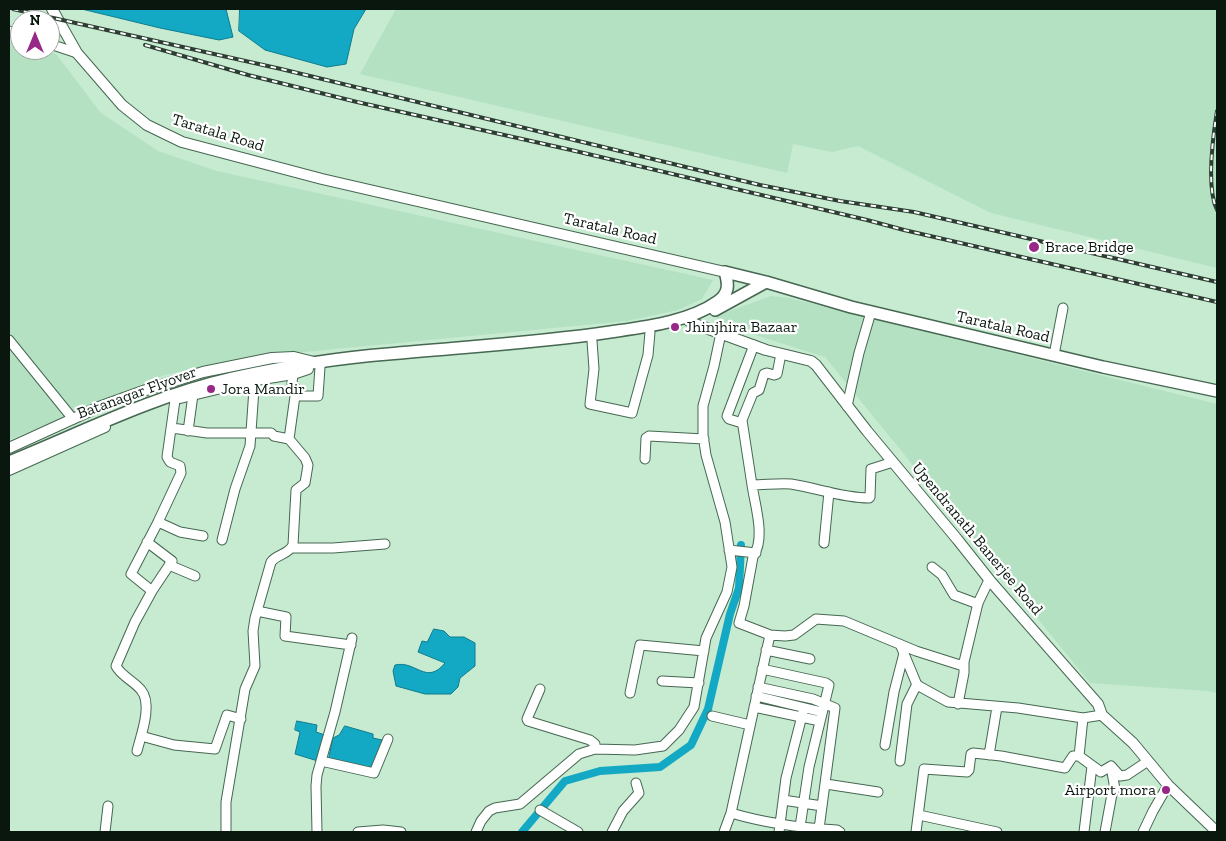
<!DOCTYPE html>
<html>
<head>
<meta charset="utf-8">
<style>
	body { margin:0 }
	#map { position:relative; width:1226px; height:841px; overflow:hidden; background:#c6ebd1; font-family:"Zilla Slab",serif }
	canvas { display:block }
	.frame { position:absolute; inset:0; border:10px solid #09170e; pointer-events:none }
	.north { position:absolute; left:10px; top:10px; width:50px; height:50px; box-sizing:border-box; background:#fff; border:1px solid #9da29f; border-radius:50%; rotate:0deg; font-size:14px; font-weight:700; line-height:20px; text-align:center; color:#09170e }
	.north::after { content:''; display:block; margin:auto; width:18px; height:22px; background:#982888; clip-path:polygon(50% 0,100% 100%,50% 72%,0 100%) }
</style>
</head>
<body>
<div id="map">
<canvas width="1226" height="841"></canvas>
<div class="frame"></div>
<div class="north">N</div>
</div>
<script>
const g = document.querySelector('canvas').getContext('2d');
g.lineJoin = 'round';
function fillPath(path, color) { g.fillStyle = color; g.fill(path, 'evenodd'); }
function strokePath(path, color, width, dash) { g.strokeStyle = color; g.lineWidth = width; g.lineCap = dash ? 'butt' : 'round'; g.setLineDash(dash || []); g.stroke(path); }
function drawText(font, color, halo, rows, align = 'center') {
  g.font = font + ' "Zilla Slab",serif'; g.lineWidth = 4.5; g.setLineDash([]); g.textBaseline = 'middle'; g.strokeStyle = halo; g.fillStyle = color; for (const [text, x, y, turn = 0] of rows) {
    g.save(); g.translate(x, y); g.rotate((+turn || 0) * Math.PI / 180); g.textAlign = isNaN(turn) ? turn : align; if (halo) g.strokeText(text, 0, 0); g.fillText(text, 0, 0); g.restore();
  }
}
fillPath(new Path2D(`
	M 396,9 L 1217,9 L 1217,268 L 991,213 L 858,146 L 832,152 L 793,144 L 787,173 L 360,74 Z
	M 9,42 L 20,45 L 20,50 L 40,50 L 56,54 L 101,113 L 158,151 L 217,171 L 713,280 L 702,299 L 678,310 L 627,321 L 252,357 L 165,375 L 9,440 Z
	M 771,296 L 789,298 L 1217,404 L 1217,693 L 1208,691 L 1090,683 L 825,357 L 720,324 L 716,316 Z`), '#b4e1c2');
const water = new Path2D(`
	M 82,9 L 226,9 L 233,37 L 219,40 L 160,28 Z
	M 240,9 L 366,9 L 354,29 L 346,64 L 327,67 L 265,50 L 239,31 Z
	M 434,629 L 444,631 L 450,637 L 464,637 L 475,643 L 475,666 L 460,678 L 458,687 L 451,694 L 425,694 L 396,686 L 393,671 L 395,665 C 416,660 426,686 445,663 L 418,652 L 422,641 L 427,642 Z
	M 297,721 L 317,725 L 316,732 L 328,736 L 321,762 L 295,754 L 300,732 L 295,730 Z
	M 345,726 L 373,734 L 373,738 L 382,740 L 377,762 L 368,773 L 328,761 L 333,738 L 339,735 Z`);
fillPath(water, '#13a8c3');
strokePath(water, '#107c8d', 1);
strokePath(new Path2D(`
	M 522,832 L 565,781 L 600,771 L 660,767 L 691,745 L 708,709 L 730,614 L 739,588 L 741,545`), '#13a8c3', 8);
const minor = new Path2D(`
	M 9,31 L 20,35
	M 50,44 L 77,53
	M 9,340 L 73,419
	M 592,341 L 594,369 L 590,404 L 632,413 L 648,355 L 650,332
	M 781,354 L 777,374 L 774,375 L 767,373 L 764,374 L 759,390 L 753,393 L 742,420 L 752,485 C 765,485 778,483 791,484 C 817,488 842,498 869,498 L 870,497 L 871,469 L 893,462
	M 1054,355 L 1063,308
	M 295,396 L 318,396 L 320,367
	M 847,406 L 859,353 L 871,312
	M 742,423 L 729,419 L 727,416 L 754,345
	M 172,428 L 207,433 L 271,433 L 274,436 L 289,439 L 305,458 L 308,465 L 305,483 L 296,490 L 293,545 C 288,555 277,554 271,562 L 255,618 L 253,631 L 255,666 L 245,689 L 226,802 L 226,832
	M 188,431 L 193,395
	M 289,439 L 296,389 L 292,383 L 293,374
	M 645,459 L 646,438 L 649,436 L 704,439
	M 752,485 C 755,506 766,538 753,557 L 744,606 L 739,623 L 770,635
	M 158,522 L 180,532 L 203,536
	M 222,540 L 235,489 L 250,446 L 254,389 L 250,381
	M 824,543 L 829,492
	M 291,548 L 333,548 L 385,544
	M 729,550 L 756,553
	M 169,565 L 195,576
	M 932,567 L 942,575 L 954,595 L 978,604
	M 152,591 L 131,574 L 158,522 L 181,473 L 180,466 L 170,462 L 167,457 L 175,400
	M 257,611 L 286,617 L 285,636 L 351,645
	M 900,644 L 917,685 L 948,702 L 1018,708 L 1083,718 L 1102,715
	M 766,650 L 810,659
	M 762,669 L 826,683 L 829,685 L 809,767 L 800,827
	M 662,681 L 699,683
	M 758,687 L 813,699 L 835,708 L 819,829
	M 540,689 L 527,719 L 528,721 L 590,740 L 595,744 L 595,749
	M 630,693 L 640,645 L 704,651
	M 756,696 L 822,712
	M 958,704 L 964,673 L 964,662
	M 754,707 L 820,721
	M 712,716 L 750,725
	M 1083,718 L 1079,756 L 1101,772 L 1111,766 L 1120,776 L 1127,775 L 1148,761
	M 141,736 L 174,745 L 215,749 L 227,715 L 241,719
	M 885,745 L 894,692 L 904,653
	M 137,751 C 141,735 153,704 141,690 C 134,681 121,676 116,666 L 135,622 L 152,591 L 172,561 L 147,542
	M 989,755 L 997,707
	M 321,761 L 374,773 L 388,739
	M 900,761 L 907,704 L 917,684
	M 826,784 L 878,792
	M 783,800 L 822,806
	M 540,810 L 578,832
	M 731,813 C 765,823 801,828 837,830 L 840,832
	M 919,815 L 997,832
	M 105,832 L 108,806
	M 317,832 L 316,786 L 317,775 L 335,712 L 352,638
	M 358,832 L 383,830 L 401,832
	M 476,832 L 481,821 L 489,811 L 495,808 L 520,804 L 579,754 L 595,749 L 635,750 L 663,746 L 679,730 L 694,707 L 706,638 L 727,592 L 732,567 L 725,522 L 706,455 L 703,435 L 703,406 L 714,366 L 721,333
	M 612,832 L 623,811 L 639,793 L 636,783
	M 724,832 L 731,813 L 770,635 L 785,636 L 794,635 L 816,619 L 844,621 L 916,651 L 960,665 L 964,662 L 978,603 L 989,580
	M 779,832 L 786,778 L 804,708
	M 916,832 L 924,769 L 967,772 L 969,770 L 971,754 L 973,753 L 1001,756 L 1065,768 L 1073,756 L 1079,756
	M 1084,832 L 1092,766
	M 1105,832 L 1112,794 L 1115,789 L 1111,767
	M 1143,832 L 1153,811 L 1168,785`);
const tertiary = new Path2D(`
	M 52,9 L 77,53 L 122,105 L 147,125 L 182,142 L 322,179 L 725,272
	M 693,314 L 689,321 L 695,324 L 766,350 L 811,361 L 816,365 L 867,431 L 957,539 L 992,583 L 1098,704 L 1102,715 L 1133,743 L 1168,785 L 1217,832
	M 180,398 L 250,381 L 293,374 L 308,369
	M 9,448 L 99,407 L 146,390 L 203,372 L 272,358 L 294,357 L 314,362
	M 9,470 L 105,427`);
const secondary = new Path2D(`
	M 725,272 L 766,282 L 851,307 L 1103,367 L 1217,391
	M 715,310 L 766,282
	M 9,462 C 83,432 153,396 232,378 C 283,367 335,358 388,354 C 462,347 537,343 610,332 C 644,327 689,322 717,302 C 729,294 729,285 725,272`);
strokePath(minor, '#466751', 11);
strokePath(tertiary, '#466751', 12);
strokePath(secondary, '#466751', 14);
strokePath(minor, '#fff', 9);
strokePath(tertiary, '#fff', 10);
strokePath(secondary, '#fff', 11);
const rail = new Path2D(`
	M 13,9 L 281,69 L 760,185 L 840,201 L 914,212 L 1217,282
	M 145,45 L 248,75 L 357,102 L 571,150 L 867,220 L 904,230 L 1217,302
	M 1217,111 C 1213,136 1206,187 1217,210`);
strokePath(rail, '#2c3e32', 4);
strokePath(rail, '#fff', 2, [5.5]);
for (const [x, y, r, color] of [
	[1034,247,6,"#982888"],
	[675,327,5,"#982888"],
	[211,389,5,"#982888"],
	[1166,790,5,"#982888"]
]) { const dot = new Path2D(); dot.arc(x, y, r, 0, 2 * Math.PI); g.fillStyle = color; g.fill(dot); strokePath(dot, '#fff', 2); }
drawText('16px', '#09170e', '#fff', [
	["Taratala Road",218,133,17],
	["Taratala Road",610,229,13],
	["Taratala Road",1003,327,13],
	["Batanagar Flyover",137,393,-20],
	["Upendranath Banerjee Road",977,539,50]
]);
drawText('16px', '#09170e', '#fff', [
	["Brace Bridge",1045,247],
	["Jhinjhira Bazaar",685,327],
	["Jora Mandir",221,389],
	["Airport mora",1156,790,"right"]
], 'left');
</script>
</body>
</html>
